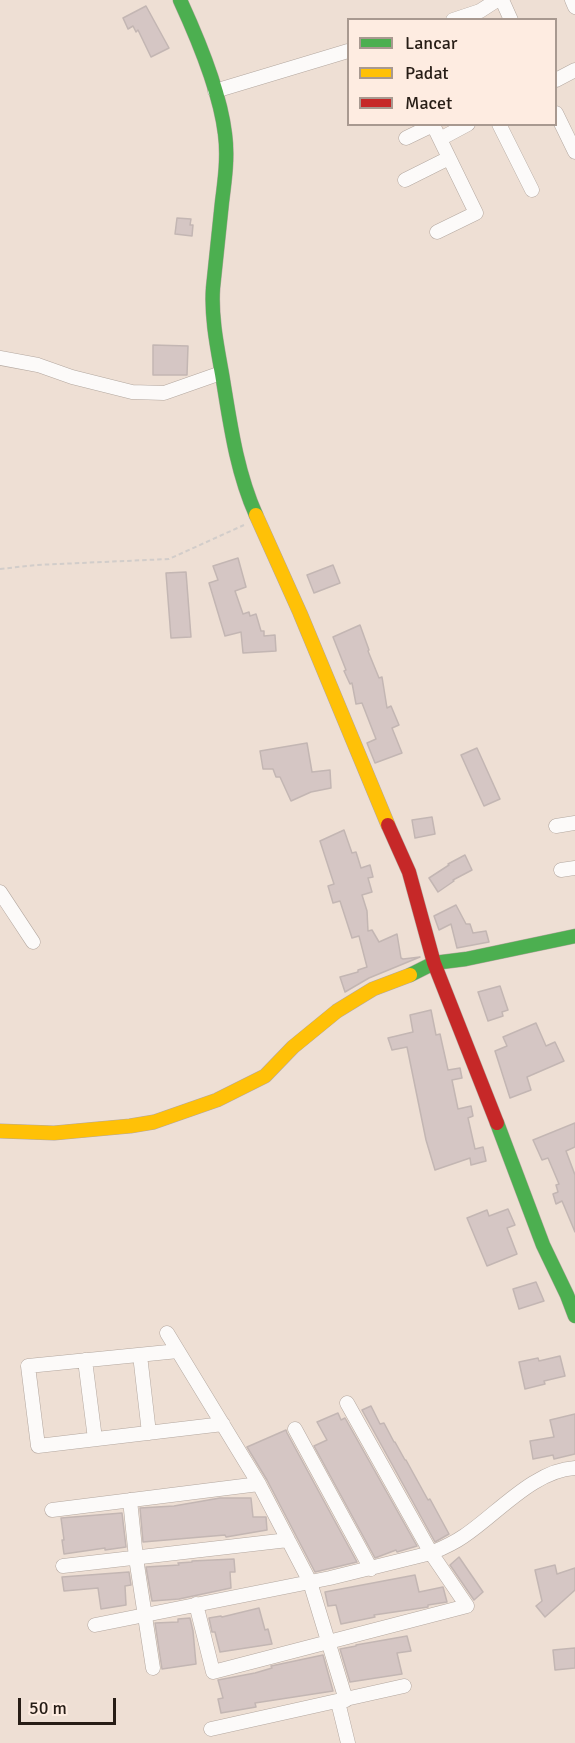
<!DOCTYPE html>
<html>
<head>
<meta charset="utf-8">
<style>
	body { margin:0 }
	#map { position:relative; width:575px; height:1743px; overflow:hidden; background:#eedfd4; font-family:Signika,sans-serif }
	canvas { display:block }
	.legend { position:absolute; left:347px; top:18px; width:210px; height:108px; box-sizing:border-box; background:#feece1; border:2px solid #a89990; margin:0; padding:8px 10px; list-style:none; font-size:18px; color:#271d16 }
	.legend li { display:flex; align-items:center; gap:12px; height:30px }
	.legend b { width:30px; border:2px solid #a89990 }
	.scale { position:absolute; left:18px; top:1698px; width:98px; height:27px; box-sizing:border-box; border:3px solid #271d16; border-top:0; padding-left:8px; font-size:18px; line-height:21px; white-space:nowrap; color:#271d16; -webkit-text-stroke:4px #feece1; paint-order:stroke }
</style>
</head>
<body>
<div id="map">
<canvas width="575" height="1743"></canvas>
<ul class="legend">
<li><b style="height:8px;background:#4caf50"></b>Lancar</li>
<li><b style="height:8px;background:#ffc107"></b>Padat</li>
<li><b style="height:8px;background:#c62828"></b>Macet</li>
</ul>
<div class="scale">50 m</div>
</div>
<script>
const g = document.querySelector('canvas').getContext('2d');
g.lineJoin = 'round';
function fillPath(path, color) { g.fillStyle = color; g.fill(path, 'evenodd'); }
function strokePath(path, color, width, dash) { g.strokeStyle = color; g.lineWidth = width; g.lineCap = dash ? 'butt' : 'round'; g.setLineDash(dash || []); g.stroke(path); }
const building = new Path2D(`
	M 146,6 L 169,48 L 151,57 L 138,30 L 136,32 L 133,26 L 128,29 L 123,18 Z
	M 177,218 L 191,219 L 190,225 L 193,225 L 192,236 L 175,234 Z
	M 153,345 L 188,346 L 187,375 L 153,375 Z
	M 238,558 L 246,587 L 235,591 L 243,614 L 249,612 L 250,616 L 256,614 L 261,631 L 264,631 L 264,636 L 275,635 L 276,651 L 243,653 L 241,632 L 225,636 L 209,583 L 218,580 L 213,566 Z
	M 333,565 L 340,583 L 314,593 L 307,575 Z
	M 186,572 L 191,637 L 171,638 L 166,573 Z
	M 360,625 L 369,650 L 368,651 L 379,678 L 382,677 L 387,708 L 391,706 L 399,725 L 392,728 L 402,753 L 375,763 L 367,743 L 376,739 L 362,703 L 356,704 L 352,683 L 350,684 L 344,671 L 346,670 L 333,637 Z
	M 307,743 L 312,772 L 330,770 L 331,788 L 311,792 L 291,801 L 280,777 L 276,777 L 273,769 L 263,769 L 260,751 Z
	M 477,748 L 500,799 L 484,806 L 461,755 Z
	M 432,817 L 435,834 L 415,838 L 412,820 Z
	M 344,830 L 352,853 L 356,852 L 361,868 L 370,865 L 373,877 L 368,878 L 372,892 L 362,895 L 367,911 L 368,931 L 372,930 L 379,942 L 397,934 L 401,958 L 403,959 L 420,957 L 369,978 L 345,992 L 340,977 L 358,972 L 358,970 L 367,967 L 359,936 L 352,938 L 340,901 L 333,903 L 328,886 L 334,884 L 320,841 Z
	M 465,855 L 472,870 L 453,880 L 454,881 L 438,892 L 429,878 L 449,865 L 448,864 Z
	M 456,905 L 466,924 L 470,924 L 473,933 L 486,931 L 489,942 L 457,948 L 451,924 L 439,930 L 434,916 Z
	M 500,986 L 508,1010 L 502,1012 L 503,1016 L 488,1021 L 478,992 Z
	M 431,1010 L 436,1035 L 440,1034 L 448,1070 L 460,1068 L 462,1078 L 452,1080 L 458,1109 L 471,1106 L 473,1116 L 468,1118 L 475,1149 L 483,1147 L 486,1161 L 471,1165 L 470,1158 L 435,1170 L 426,1140 L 407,1047 L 392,1050 L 388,1038 L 413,1032 L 410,1015 Z
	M 536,1023 L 546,1046 L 555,1042 L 564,1061 L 527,1077 L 531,1090 L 510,1098 L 495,1051 L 507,1046 L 503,1037 Z
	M 575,1123 L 575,1147 L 566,1151 L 575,1175 L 575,1232 L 562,1201 L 556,1204 L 553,1194 L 558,1192 L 556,1185 L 559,1184 L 548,1158 L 542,1160 L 533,1140 Z
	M 508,1209 L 515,1225 L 507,1228 L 517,1254 L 487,1266 L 467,1218 L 487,1210 L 489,1216 Z
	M 536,1282 L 544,1301 L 519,1309 L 513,1289 Z
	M 560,1356 L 565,1376 L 544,1381 L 545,1384 L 525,1389 L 519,1362 L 538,1358 L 539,1361 Z
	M 371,1406 L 380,1424 L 384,1423 L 394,1442 L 395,1442 L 405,1460 L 406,1460 L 428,1500 L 430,1499 L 449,1534 L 435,1542 L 362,1410 Z
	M 338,1413 L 341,1420 L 345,1418 L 417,1546 L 397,1552 L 396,1550 L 375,1558 L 314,1446 L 327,1440 L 317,1422 Z
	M 575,1414 L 575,1454 L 554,1459 L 553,1455 L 533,1459 L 530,1441 L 554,1437 L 550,1420 Z
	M 286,1430 L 287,1433 L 357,1562 L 315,1572 L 267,1480 L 247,1447 Z
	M 220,1498 L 251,1498 L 253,1517 L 266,1517 L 267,1530 L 226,1537 L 225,1535 L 143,1542 L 140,1508 L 174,1506 Z
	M 122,1513 L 126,1547 L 105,1550 L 105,1548 L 64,1554 L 62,1540 L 64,1540 L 61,1518 Z
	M 459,1557 L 483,1592 L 474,1600 L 450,1565 Z
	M 234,1559 L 235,1572 L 230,1572 L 231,1588 L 179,1599 L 152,1601 L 146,1567 L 179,1565 L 178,1563 L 192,1562 L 192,1561 Z
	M 555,1565 L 557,1574 L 575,1568 L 575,1590 L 545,1617 L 536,1606 L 542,1601 L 535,1570 Z
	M 129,1572 L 131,1585 L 125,1586 L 126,1605 L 101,1609 L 98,1588 L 64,1591 L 62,1577 Z
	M 415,1575 L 419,1592 L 443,1587 L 447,1602 L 428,1605 L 428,1607 L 374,1615 L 375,1617 L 341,1624 L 336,1605 L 328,1606 L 325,1592 Z
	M 259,1608 L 265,1630 L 268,1629 L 272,1644 L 220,1652 L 215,1632 L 212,1632 L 209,1618 L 221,1616 L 222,1617 Z
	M 190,1618 L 193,1631 L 196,1664 L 162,1669 L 155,1623 L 178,1622 L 178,1619 Z
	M 407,1636 L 411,1651 L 397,1653 L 402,1674 L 350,1682 L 340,1649 L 356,1646 L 356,1645 Z
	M 575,1648 L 575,1668 L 555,1670 L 553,1650 Z
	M 323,1655 L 333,1691 L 255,1703 L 256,1707 L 221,1713 L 218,1699 L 223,1698 L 218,1680 L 255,1673 L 272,1668 L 271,1666 Z`);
fillPath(building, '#d5c6c4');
strokePath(building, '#c3b6b3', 1.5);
const street = new Path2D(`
	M 502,0 L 511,20
	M 572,0 L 575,7
	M 453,20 L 480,11 L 497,0
	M 556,80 L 575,70
	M 215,91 L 348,51
	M 556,113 L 575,152
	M 499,124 L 532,190
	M 406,138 L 433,125 L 476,213 L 437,232
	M 440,139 L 468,124
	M 405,180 L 449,158
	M 0,358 L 38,365 L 72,377 L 132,392 L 164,393 L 221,373
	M 556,826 L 575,823
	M 561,870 L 575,868
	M 0,892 L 33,942
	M 167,1333 L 259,1484 L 310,1582 L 346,1700
	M 178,1351 L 28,1366 L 38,1446 L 223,1424
	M 140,1355 L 149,1433
	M 85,1360 L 95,1439
	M 295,1429 L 371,1569
	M 130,1500 L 136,1558 L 153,1668
	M 52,1510 L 259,1484
	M 63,1566 L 288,1540
	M 196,1604 L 213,1672 L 467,1606 L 431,1553 L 347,1403
	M 95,1625 L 330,1578 L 431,1553 C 443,1548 454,1543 464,1536 C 497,1514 534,1470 575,1468
	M 338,1702 L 348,1743
	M 211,1729 L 404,1686`);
const fast = new Path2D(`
	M 180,0 C 198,39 220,91 225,134 C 228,156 225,179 222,202 C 219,230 216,259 213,288 C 211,317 217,346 222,374 C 230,422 236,470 256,515
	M 410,975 L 434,963 L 466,959 L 575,936
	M 497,1123 L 543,1245 L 567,1295 L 575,1316`);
const slow = new Path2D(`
	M 256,515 L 300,613 L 388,825
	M 0,1131 L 54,1133 L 130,1126 L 154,1122 L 217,1100 L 265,1076 L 293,1047 L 337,1011 L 373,989 L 410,975`);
const jam = new Path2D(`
	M 388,825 L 409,872 L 434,963 L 497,1123`);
strokePath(street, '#b3a79f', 15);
strokePath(fast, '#b3a79f', 15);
strokePath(slow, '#b3a79f', 15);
strokePath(jam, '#b3a79f', 15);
strokePath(new Path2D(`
	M 0,569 L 36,565 L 169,559 L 244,525`), '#d2cdca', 2, [4.5, 3]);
strokePath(street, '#fcfaf9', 14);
strokePath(fast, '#4caf50', 14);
strokePath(slow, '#ffc107', 14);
strokePath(jam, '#c62828', 14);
</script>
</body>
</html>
